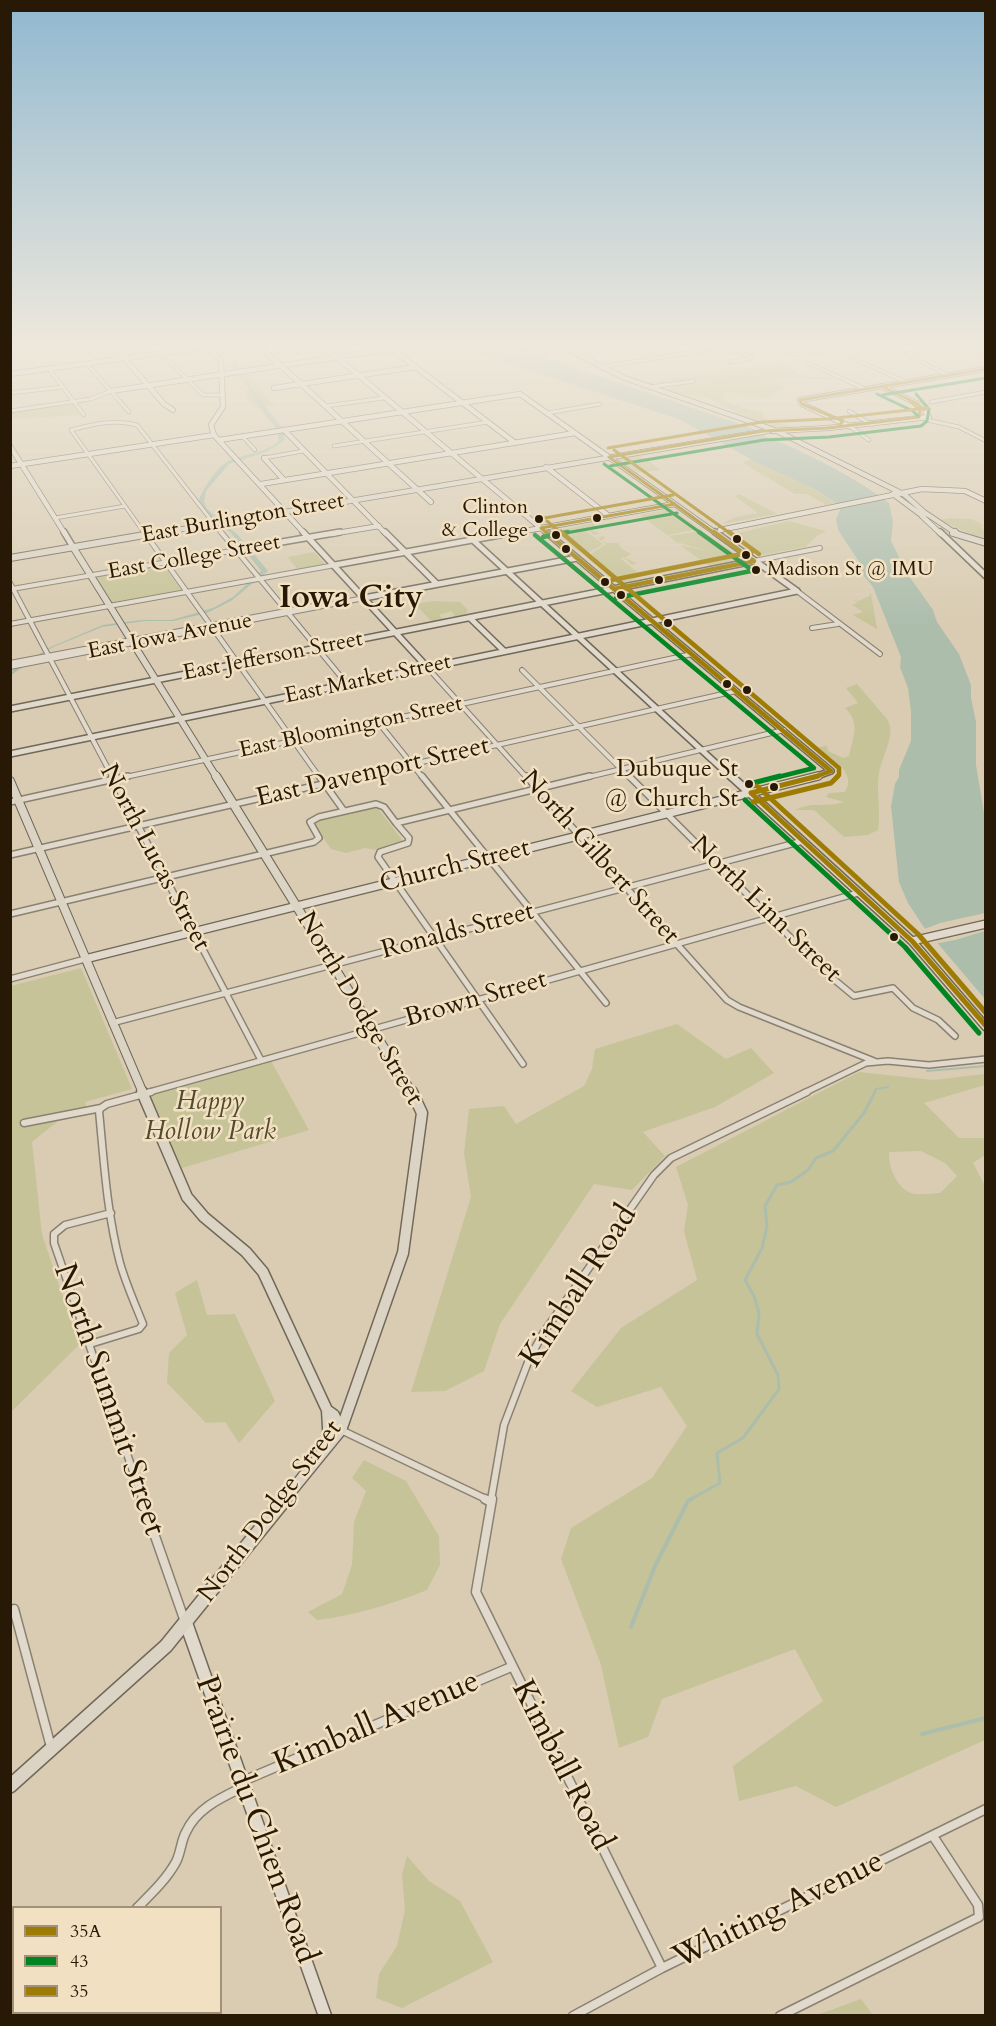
<!DOCTYPE html>
<html>
<head>
<meta charset="utf-8">
<style>
	body { margin:0 }
	#map { position:relative; width:996px; height:2026px; overflow:hidden; background:#d9ccb2; font-family:Cardo,serif }
	canvas { display:block }
	.frame { position:absolute; inset:0; border:12px solid #271906; pointer-events:none }
	.legend { position:absolute; left:12px; top:1906px; width:210px; height:108px; box-sizing:border-box; background:#f1e1c2; border:2px solid #a09177; margin:0; padding:8px 10px; list-style:none; font-size:18px; color:#271906 }
	.legend li { display:flex; align-items:center; gap:12px; height:30px }
	.legend b { width:30px; border:2px solid #a09177 }
</style>
</head>
<body>
<div id="map">
<canvas width="996" height="2026"></canvas>
<div class="frame"></div>
<ul class="legend">
<li><b style="height:8px;background:#9e7c03"></b>35A</li>
<li><b style="height:8px;background:#008522"></b>43</li>
<li><b style="height:8px;background:#9e7c03"></b>35</li>
</ul>
</div>
<script>
const g = document.querySelector('canvas').getContext('2d');
g.lineJoin = 'round';
function fillPath(path, color) { g.fillStyle = color; g.fill(path, 'evenodd'); }
function strokePath(path, color, width, dash) { g.strokeStyle = color; g.lineWidth = width; g.lineCap = dash ? 'butt' : 'round'; g.setLineDash(dash || []); g.stroke(path); }
function drawText(font, color, halo, rows, align = 'center') {
  g.font = font + ' Cardo,serif'; g.lineWidth = 5; g.setLineDash([]); g.textBaseline = 'middle'; g.strokeStyle = halo; g.fillStyle = color; for (const [text, x, y, turn = 0] of rows) {
    g.save(); g.translate(x, y); g.rotate((+turn || 0) * Math.PI / 180); g.textAlign = isNaN(turn) ? turn : align; if (halo) g.strokeText(text, 0, 0); g.fillText(text, 0, 0); g.restore();
  }
}
fillPath(new Path2D(`
	M 781,364 L 804,376 L 779,379 L 775,382 L 786,388 L 765,398 L 728,392 L 722,400 L 744,408 L 762,412 L 765,419 L 795,427 C 767,436 736,411 713,400 C 699,394 682,397 668,389 L 679,386 L 672,381 L 656,384 L 648,383 L 669,378 L 716,374 Z
	M 246,372 L 251,375 L 252,380 L 260,388 L 258,390 L 275,406 L 255,408 L 245,397 L 247,397 L 244,390 L 250,389 L 236,374 Z
	M 72,403 L 81,415 L 11,419 L 10,412 Z
	M 638,454 L 661,470 L 637,473 L 615,459 Z
	M 750,459 L 817,491 L 835,503 L 826,505 L 807,494 L 795,494 L 743,463 Z
	M 739,494 L 777,514 L 722,524 L 733,518 L 758,513 L 735,496 Z
	M 671,509 L 672,509 L 700,529 L 667,535 L 640,515 Z
	M 949,518 L 972,519 L 983,525 L 980,526 L 985,531 L 985,539 L 981,539 L 940,520 Z
	M 789,521 L 826,531 L 817,536 L 805,547 L 762,555 L 730,535 Z
	M 593,523 L 595,527 L 589,529 L 600,534 L 594,535 L 587,529 L 587,528 L 583,529 L 603,544 C 579,562 574,547 555,531 Z
	M 701,531 L 739,556 L 724,556 L 743,561 L 710,567 L 680,545 L 711,552 L 680,543 L 691,540 L 677,543 L 669,536 Z
	M 603,536 L 606,538 L 602,540 L 606,543 L 618,543 L 622,549 L 631,554 L 625,558 L 637,563 L 632,565 L 624,558 L 625,557 L 620,558 L 641,575 L 632,581 L 618,583 L 588,558 L 594,556 L 591,554 L 606,544 L 598,538 Z
	M 314,552 L 326,565 L 298,570 L 287,557 Z
	M 163,565 L 182,591 L 112,604 L 95,577 Z
	M 869,594 L 871,594 L 877,629 L 853,615 L 863,612 L 852,605 L 858,603 L 853,600 L 858,601 L 870,596 Z
	M 433,601 L 460,602 L 468,610 L 466,614 L 453,617 L 455,615 L 451,611 L 439,615 L 442,618 L 449,618 L 431,621 L 415,604 Z
	M 857,684 L 887,719 C 897,734 882,756 879,773 C 876,792 881,811 878,830 L 868,835 L 844,837 L 814,810 L 795,810 C 814,801 824,808 844,802 L 826,797 L 829,793 L 845,792 C 858,772 830,759 818,747 L 827,746 L 828,751 L 843,758 L 849,756 C 853,737 861,723 845,708 L 858,703 L 846,688 Z
	M 376,806 L 403,841 L 376,850 L 365,848 L 346,853 L 331,849 L 313,823 L 313,821 Z
	M 81,968 L 132,1089 L 85,1102 L 88,1113 L 58,1121 L 32,1142 L 42,1234 L 79,1345 L 11,1412 L 11,986 Z
	M 677,1024 L 726,1059 L 751,1048 L 774,1073 L 715,1107 L 643,1132 L 665,1156 L 632,1190 L 594,1184 L 500,1324 L 484,1371 L 445,1391 L 411,1392 L 471,1197 L 464,1153 L 469,1109 L 504,1106 L 516,1124 L 584,1086 L 592,1069 L 595,1049 Z
	M 271,1061 L 309,1130 L 182,1168 L 143,1094 Z
	M 859,1072 L 933,1080 L 985,1074 L 985,1085 L 924,1103 L 959,1138 L 985,1138 L 985,1155 L 973,1163 L 986,1188 L 985,1740 L 836,1807 L 796,1786 L 739,1801 L 733,1766 L 823,1701 L 795,1649 L 662,1699 L 648,1737 L 619,1748 L 601,1665 L 561,1559 L 571,1528 L 652,1478 L 687,1426 L 661,1387 L 597,1407 L 571,1391 L 621,1328 L 697,1280 L 684,1231 L 688,1205 L 676,1167 ZM 921,1151 L 945,1163 L 957,1176 L 940,1193 C 932,1193 918,1196 911,1193 C 896,1187 888,1166 889,1152 Z
	M 197,1280 L 207,1315 L 235,1314 L 275,1401 L 239,1443 L 225,1422 L 206,1423 L 167,1383 L 169,1353 L 187,1335 L 175,1293 Z
	M 364,1460 L 406,1481 L 439,1536 L 440,1565 L 427,1590 C 390,1605 356,1615 317,1620 L 308,1612 L 342,1594 L 352,1565 L 354,1522 L 366,1491 L 352,1478 Z
	M 407,1856 L 429,1881 L 460,1901 L 493,1962 L 402,2008 L 376,1998 L 379,1974 L 397,1946 L 405,1910 L 402,1874 Z
	M 861,1999 L 873,2015 L 817,2015 Z`), '#c7c398');
fillPath(new Path2D(`
	M 244,344 L 249,344 L 235,359 L 252,389 L 283,429 L 285,440 L 268,451 L 229,464 L 206,491 L 204,502 L 207,509 L 237,534 L 268,571 L 231,601 L 207,613 L 173,621 L 145,621 L 102,627 L 53,647 L 11,675 L 13,670 L 51,647 L 103,625 L 141,620 L 172,620 L 213,608 L 233,597 L 261,571 L 231,533 L 212,518 L 199,500 C 203,489 218,465 230,460 C 247,454 264,453 278,442 C 280,425 268,422 261,409 C 256,400 248,388 243,376 C 224,367 235,357 244,344 Z
	M 449,344 L 511,344 L 547,356 L 545,358 L 754,429 C 766,439 781,442 795,449 C 828,464 860,481 889,503 L 893,522 L 891,541 L 907,573 L 933,610 L 937,622 L 959,654 L 971,685 L 971,698 L 976,722 L 976,765 L 986,825 L 985,999 L 923,926 L 908,903 L 899,882 L 891,806 L 895,784 L 899,777 L 899,770 L 911,741 L 911,711 L 908,688 L 900,667 L 901,657 L 873,587 L 864,576 L 860,563 L 838,530 L 836,519 L 840,510 L 836,503 L 818,491 L 756,462 L 681,420 Z`), '#acbdac');
fillPath(new Path2D(`
	M 985,913 L 985,931 L 955,940 L 934,944 L 922,930 L 940,923 Z`), '#d9ccb2');
strokePath(new Path2D(`
	M 714,382 L 771,375 L 832,379`), '#acbdac', 1.5);
strokePath(new Path2D(`
	M 927,1071 L 986,1066
	M 874,1093 L 876,1089 L 888,1087`), '#acbdac', 2);
strokePath(new Path2D(`
	M 689,1500 L 720,1483 L 717,1453 L 743,1438 L 779,1389 L 778,1375 L 757,1334 L 759,1313 L 754,1296 L 745,1280 L 762,1248 L 767,1227 L 765,1206 L 777,1185 L 791,1182 L 808,1170 L 816,1158 L 833,1151 L 864,1113 L 875,1092`), '#acbdac', 3);
strokePath(new Path2D(`
	M 631,1627 L 655,1566 L 688,1501 L 692,1499
	M 922,1734 L 986,1718`), '#acbdac', 4);
const streetFar4 = new Path2D(`
	M 666,344 L 683,354
	M 773,344 L 795,355 L 862,344
	M 820,344 L 906,382
	M 867,344 L 874,344
	M 963,349 L 986,359
	M 909,353 L 913,355 L 904,354 Z
	M 161,354 L 203,395 L 223,395
	M 910,356 L 947,375
	M 730,362 L 752,358 L 732,347
	M 806,362 L 863,388
	M 87,364 L 129,412
	M 600,367 L 746,344
	M 49,369 L 84,415
	M 650,387 L 694,381
	M 10,393 L 63,387
	M 931,402 L 986,392
	M 326,406 L 384,398
	M 10,411 L 91,399 L 111,391
	M 849,411 L 872,425
	M 547,413 L 600,404
	M 927,420 L 959,427 L 986,441
	M 851,427 L 869,440
	M 71,430 L 145,534
	M 71,430 C 93,424 115,419 137,425 L 222,534
	M 242,436 L 255,450
	M 334,446 L 488,422
	M 264,458 L 303,451
	M 55,518 L 125,506`);
const streetFar3 = new Path2D(`
	M 144,532 L 320,778
	M 221,532 L 347,684
	M 754,561 L 820,548
	M 10,583 L 113,778
	M 12,589 L 237,550
	M 797,591 L 880,654
	M 10,624 L 335,565
	M 812,628 L 838,624
	M 10,663 L 323,604
	M 10,667 L 364,598
	M 427,667 L 527,778
	M 522,670 L 630,778
	M 378,722 L 423,778
	M 121,778 L 692,654
	M 351,778 L 736,691
	M 584,778 L 784,730`);
const streetFar2 = new Path2D(`
	M 112,776 L 261,1060
	M 319,776 L 344,811
	M 422,776 L 606,1003
	M 526,776 L 727,1000 L 739,1007 L 874,1061
	M 629,776 L 825,972 L 854,996 L 893,988 L 913,1008 L 938,1020 L 955,1036
	M 10,802 L 128,776
	M 396,823 L 409,838 L 408,843 L 380,852 L 378,857 L 523,1064
	M 10,855 L 358,776
	M 10,914 L 314,842 L 319,838 L 310,822 L 319,817 L 376,804 L 384,807 L 396,823 L 590,776
	M 10,979 L 85,959
	M 112,1023 L 803,841
	M 146,1093 L 858,893
	M 804,1093 L 866,1063 L 888,1061 L 929,1065 L 986,1059`);
const streetFar1 = new Path2D(`
	M 24,1123 L 101,1108 L 107,1104 L 151,1092
	M 111,1213 L 65,1225 L 54,1234 L 54,1243 L 143,1500
	M 90,1344 L 139,1329 L 143,1324 C 135,1304 126,1284 120,1263 C 107,1214 104,1162 99,1111 L 101,1108
	M 341,1430 L 488,1500
	M 491,1500 L 504,1425 L 530,1357 L 544,1332 L 654,1175 L 671,1158 L 807,1092`);
const street = new Path2D(`
	M 142,1499 L 184,1619
	M 485,1499 L 489,1501
	M 492,1499 L 476,1592 L 662,1968
	M 14,1609 L 51,1747
	M 243,1781 L 511,1667
	M 137,1908 C 151,1894 166,1880 176,1862 C 181,1852 181,1841 186,1832 C 197,1808 221,1798 243,1787
	M 111,2012 L 112,2016
	M 573,2016 L 662,1968 L 986,1809
	M 780,2016 L 979,1917 L 978,1905 L 933,1836`);
const secondaryFar3 = new Path2D(`
	M 112,344 L 164,404 L 173,410
	M 205,344 L 221,361 L 223,407 L 211,425 L 214,435 L 305,534
	M 257,344 L 431,502
	M 321,344 L 548,534
	M 393,350 L 514,442
	M 10,374 L 229,344
	M 881,386 L 920,405 L 929,417
	M 274,388 L 416,367
	M 111,391 L 425,344
	M 851,427 L 802,404 L 800,400 L 986,369
	M 284,430 L 386,534
	M 773,431 L 828,428 L 929,417
	M 219,440 L 520,394 L 717,534
	M 10,446 L 65,534
	M 264,458 L 284,480
	M 10,466 L 214,435
	M 546,467 L 609,516
	M 261,484 L 575,433
	M 922,516 L 941,534
	M 720,530 L 922,489 L 965,491 L 986,501
	M 331,534 L 379,526
	M 508,534 L 675,504`);
const secondaryFar2 = new Path2D(`
	M 64,532 L 73,547
	M 303,532 L 427,667
	M 385,532 L 437,584
	M 546,532 L 831,771 L 812,778
	M 715,532 L 797,591
	M 940,532 L 986,576
	M 474,541 L 732,778
	M 241,549 L 340,532
	M 335,565 L 516,532
	M 364,598 L 577,558
	M 470,618 L 504,651
	M 10,709 L 754,561
	M 10,754 L 797,591`);
const secondaryFar1 = new Path2D(`
	M 731,776 L 912,941 L 986,1027
	M 912,941 L 986,924
	M 85,959 L 818,776`);
const secondary = new Path2D(`
	M 186,1623 L 325,2016`);
const primaryFar4 = new Path2D(`
	M 557,344 L 625,378 L 777,431 L 905,495 L 924,512 L 957,534
	M 893,494 L 924,517
	M 953,533 L 956,534
	M 153,534 L 768,431`);
const primaryFar3 = new Path2D(`
	M 955,532 L 957,534
	M 953,533 L 986,543
	M 73,547 L 217,778
	M 10,558 L 162,532`);
const primaryFar2 = new Path2D(`
	M 216,776 L 412,1093
	M 10,781 L 143,1093`);
const primaryFar1 = new Path2D(`
	M 142,1092 L 187,1197 L 204,1217 L 246,1252 L 263,1272 L 327,1410 L 334,1415 L 341,1430
	M 327,1410 L 329,1444
	M 284,1500 L 341,1430 L 403,1253 L 422,1113 L 412,1092`);
const primary = new Path2D(`
	M 10,1786 L 166,1646 L 285,1499`);
strokePath(streetFar4, '#8a8171', 4.5);
strokePath(streetFar3, '#8a8171', 6);
strokePath(streetFar2, '#8a8171', 8);
strokePath(streetFar1, '#8a8171', 9);
strokePath(street, '#8a8171', 11);
strokePath(secondaryFar3, '#716859', 6);
strokePath(secondaryFar2, '#716859', 8);
strokePath(secondaryFar1, '#716859', 10);
strokePath(secondary, '#716859', 15);
strokePath(primaryFar4, '#716859', 6);
strokePath(primaryFar3, '#716859', 8);
strokePath(primaryFar2, '#716859', 10);
strokePath(primaryFar1, '#716859', 13);
strokePath(primary, '#716859', 16);
strokePath(streetFar4, '#e1dacc', 3);
strokePath(streetFar3, '#e1dacc', 4);
strokePath(streetFar2, '#e1dacc', 5);
strokePath(streetFar1, '#e1dacc', 6);
strokePath(street, '#e1dacc', 8);
strokePath(secondaryFar3, '#e1dacc', 4.5);
strokePath(secondaryFar2, '#e1dacc', 5);
strokePath(secondaryFar1, '#e1dacc', 7);
strokePath(secondary, '#e1dacc', 12);
strokePath(primaryFar4, '#dbd4c5', 4.5);
strokePath(primaryFar3, '#dbd4c5', 6);
strokePath(primaryFar2, '#dbd4c5', 8);
strokePath(primaryFar1, '#dbd4c5', 10);
strokePath(primary, '#dbd4c5', 13);
strokePath(new Path2D(`
	M 881,386 L 918,404 L 924,410
	M 839,426 L 843,421 L 802,404 L 800,400 L 986,369
	M 609,457 L 763,431 L 828,428 L 919,417 L 920,410 L 910,401
	M 609,457 L 716,534
	M 541,528 L 548,534
	M 541,528 L 675,504`), '#9e7c03', 3);
strokePath(new Path2D(`
	M 546,532 L 831,771 L 812,778
	M 714,532 L 754,561
	M 614,589 L 754,561`), '#9e7c03', 4.5);
strokePath(new Path2D(`
	M 751,793 L 818,776
	M 751,793 L 912,941 L 986,1026`), '#9e7c03', 5);
strokePath(new Path2D(`
	M 877,394 L 913,411 L 918,416
	M 882,395 L 986,378
	M 604,464 L 702,534
	M 610,466 L 764,440 L 829,437 L 921,426 L 927,421 L 929,409 L 916,394
	M 560,534 L 677,513`), '#008522', 3);
strokePath(new Path2D(`
	M 699,532 L 749,568
	M 535,535 L 814,768 L 774,778
	M 543,537 L 568,532
	M 616,598 L 756,570`), '#008522', 4.5);
strokePath(new Path2D(`
	M 749,784 L 780,776
	M 745,800 L 905,947 L 979,1033`), '#008522', 5);
strokePath(new Path2D(`
	M 608,448 L 762,422 L 827,419 L 928,408
	M 614,450 L 731,534
	M 539,519 L 673,495
	M 547,521 L 562,534`), '#9e7c03', 3);
strokePath(new Path2D(`
	M 561,532 L 839,768 L 839,775 L 836,778
	M 729,532 L 759,554
	M 612,580 L 752,552`), '#9e7c03', 4.5);
strokePath(new Path2D(`
	M 757,786 L 918,934 L 986,1013
	M 753,802 L 831,783 L 838,776`), '#9e7c03', 5);
const sky = g.createLinearGradient(0, 0, 0, 628);
sky.addColorStop(0, '#90b8d0');
sky.addColorStop(0.55, '#eee8dc');
sky.addColorStop(1, '#eee8dc00');
g.fillStyle = sky;
g.fillRect(0, 0, 996, 628);
for (const [x, y, r, color] of [
	[597,518,5,"#271906"],
	[539,519,5,"#271906"],
	[556,535,5,"#271906"],
	[737,539,5,"#271906"],
	[566,549,5,"#271906"],
	[746,555,5,"#271906"],
	[756,570,5,"#271906"],
	[659,580,5,"#271906"],
	[605,582,5,"#271906"],
	[621,595,5,"#271906"],
	[668,623,5,"#271906"],
	[727,684,5,"#271906"],
	[747,690,5,"#271906"],
	[749,784,5,"#271906"],
	[774,787,5,"#271906"],
	[894,937,5,"#271906"]
]) { const dot = new Path2D(); dot.arc(x, y, r, 0, 2 * Math.PI); g.fillStyle = color; g.fill(dot); strokePath(dot, '#f1e1c2', 2); }
drawText('20px', '#271906', '#f1e1c2', [
	["Clinton",528,508],
	["& College",528,531],
	["Madison St @ IMU",767,570,"left"]
], 'right');
drawText('22px', '#271906', '#f1e1c2', [
	["East Burlington Street",243,519,-10],
	["East College Street",194,558,-10],
	["East Iowa Avenue",170,637,-11],
	["East Jefferson Street",273,657,-11],
	["East Market Street",368,680,-12],
	["East Bloomington Street",351,728,-12]
]);
drawText('24px', '#271906', '#f1e1c2', [
	["Dubuque St",738,770],
	["@ Church St",738,800]
], 'right');
drawText('26px', '#271906', '#f1e1c2', [
	["East Davenport Street",373,773,-13],
	["North Lucas Street",154,858,62],
	["North Gilbert Street",599,858,48],
	["Church Street",455,867,-14],
	["North Linn Street",765,910,44],
	["Ronalds Street",458,932,-15],
	["Brown Street",476,1000,-16],
	["North Dodge Street",359,1009,59],
	["North Dodge Street",271,1512,-53]
]);
drawText('italic 26px', '#524a2c', '#f1e1c2', [
	["Happy",210,1103],
	["Hollow Park",210,1133]
]);
drawText('bold 32px', '#271906', '#f1e1c2', [
	["Iowa City",351,600]
]);
drawText('32px', '#271906', '#f1e1c2', [
	["Kimball Road",580,1287,-57],
	["North Summit Street",108,1400,71],
	["Kimball Avenue",377,1724,-23],
	["Kimball Road",561,1766,63],
	["Prairie du Chien Road",255,1820,70],
	["Whiting Avenue",779,1911,-26]
]);
</script>
</body>
</html>
